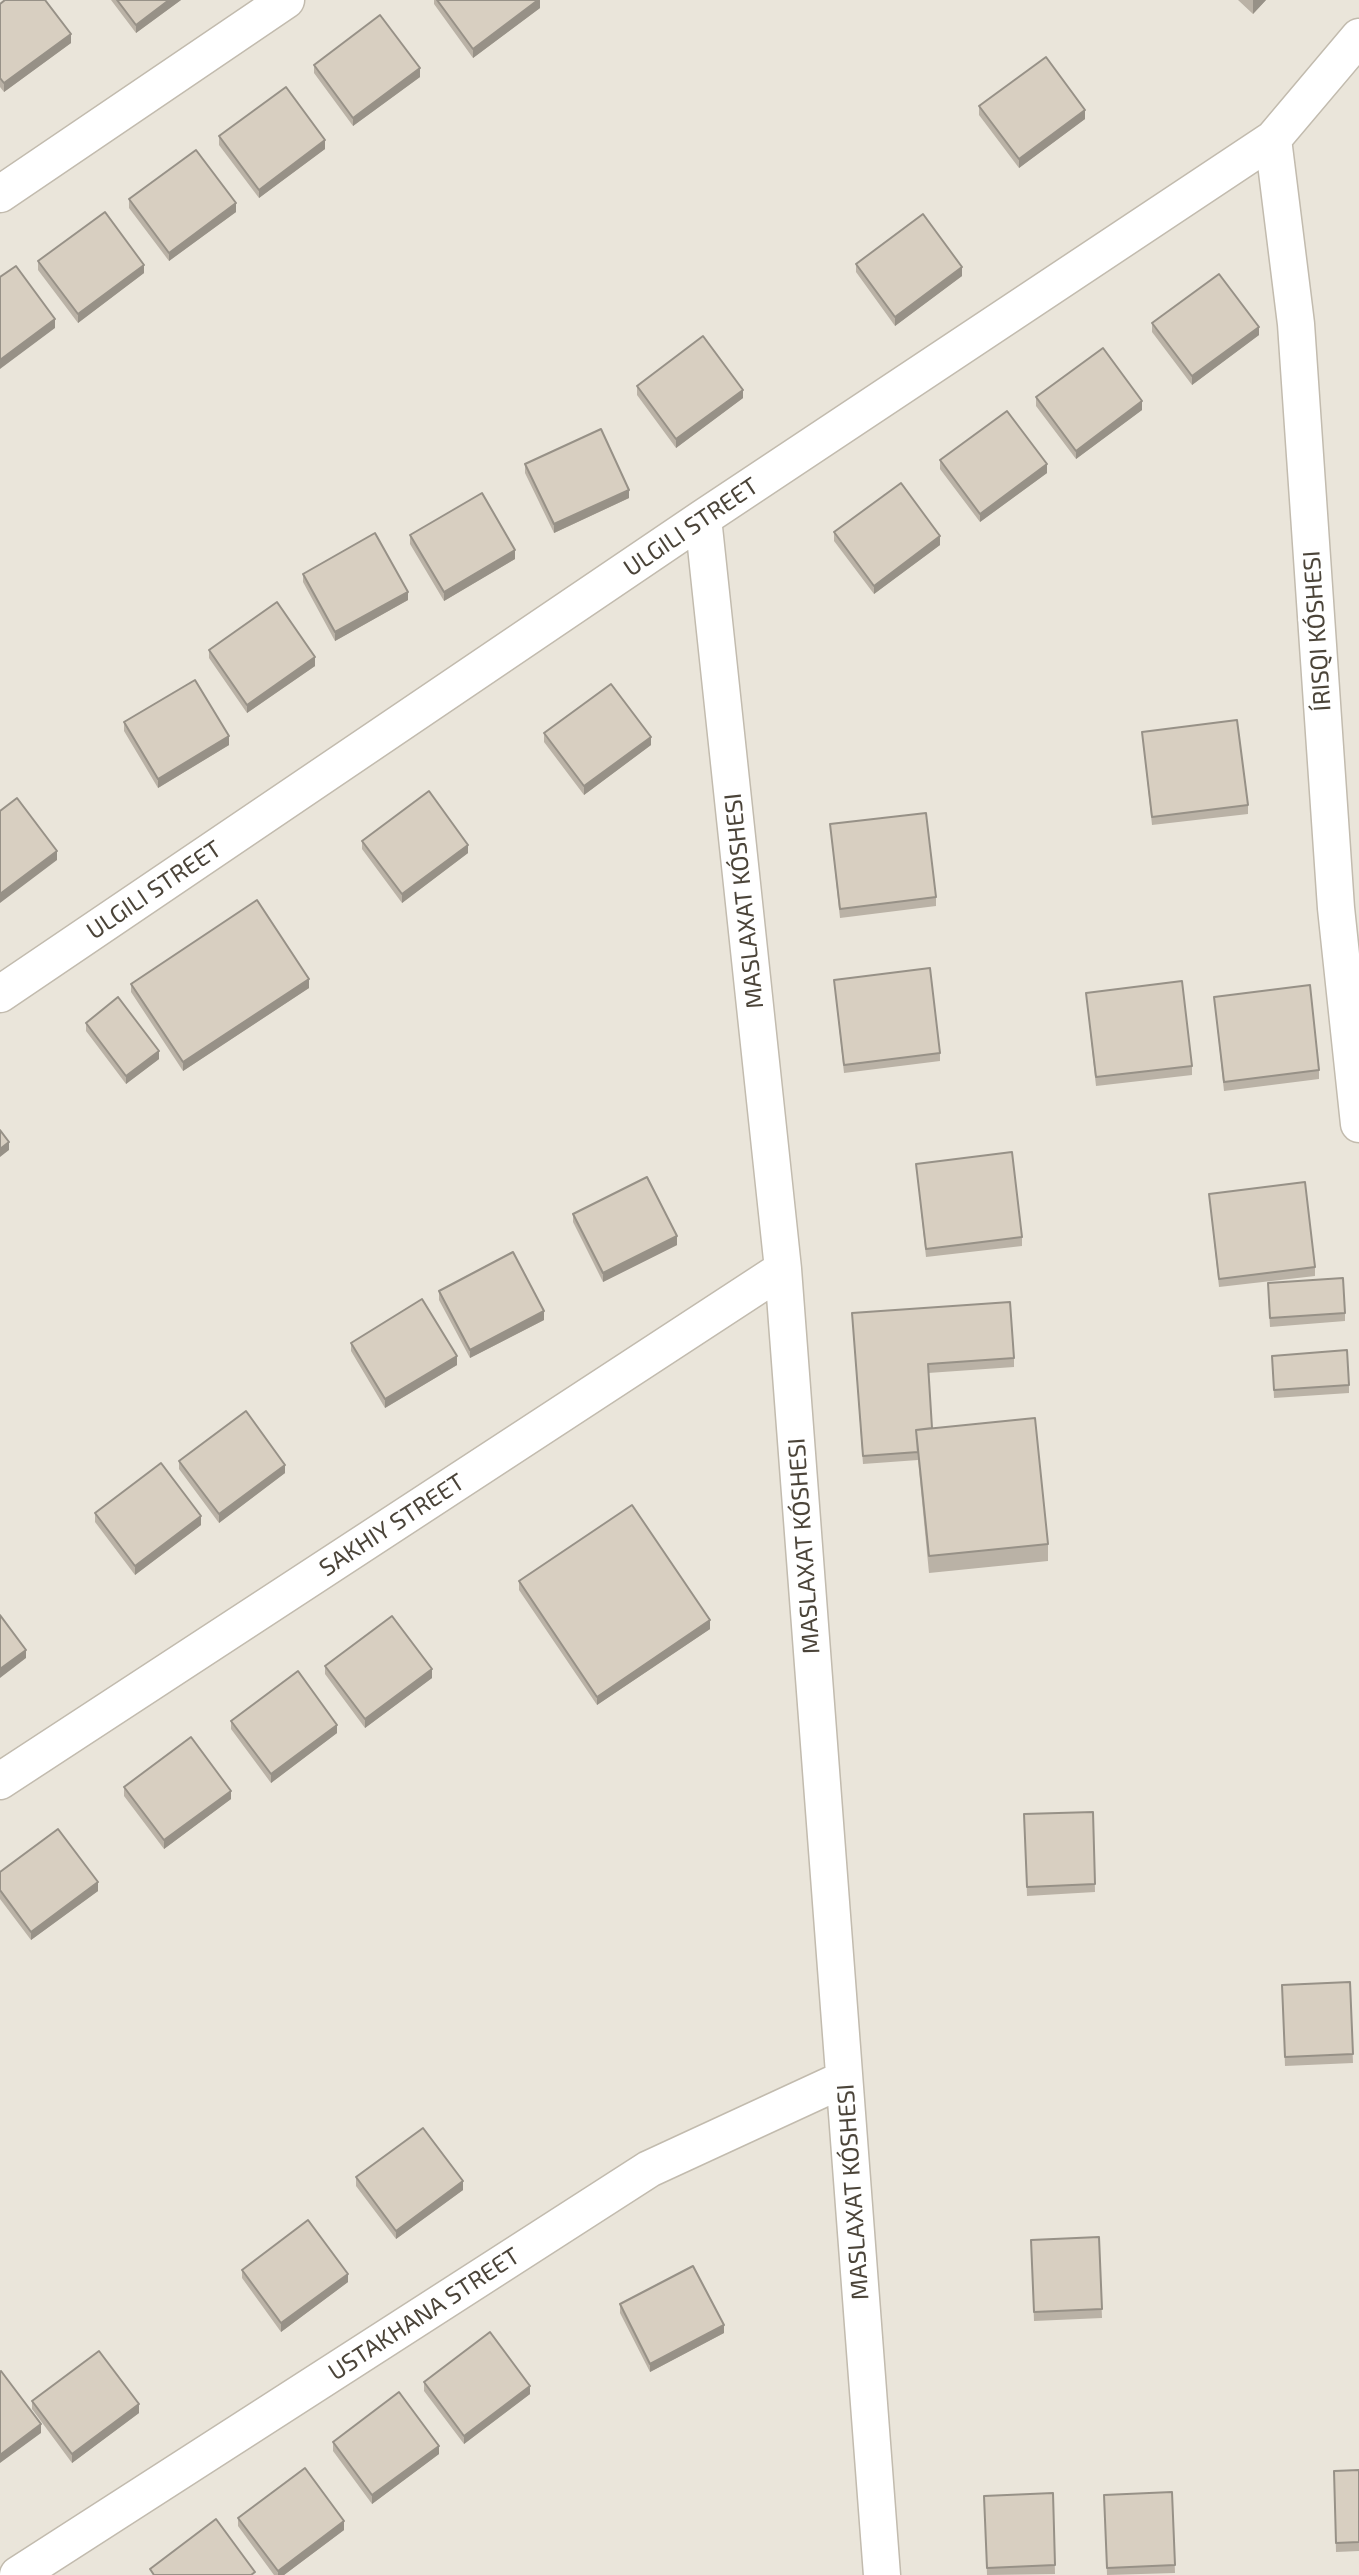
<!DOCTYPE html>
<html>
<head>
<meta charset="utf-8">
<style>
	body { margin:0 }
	canvas { display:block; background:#f6f3ec }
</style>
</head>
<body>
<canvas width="1359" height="2575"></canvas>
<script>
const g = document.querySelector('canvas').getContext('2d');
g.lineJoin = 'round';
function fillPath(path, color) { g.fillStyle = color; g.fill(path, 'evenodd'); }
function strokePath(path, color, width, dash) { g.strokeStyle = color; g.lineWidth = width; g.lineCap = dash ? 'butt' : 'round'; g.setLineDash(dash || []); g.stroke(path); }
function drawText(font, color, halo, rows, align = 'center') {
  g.font = font + ' "Exo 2",sans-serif'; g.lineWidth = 7; g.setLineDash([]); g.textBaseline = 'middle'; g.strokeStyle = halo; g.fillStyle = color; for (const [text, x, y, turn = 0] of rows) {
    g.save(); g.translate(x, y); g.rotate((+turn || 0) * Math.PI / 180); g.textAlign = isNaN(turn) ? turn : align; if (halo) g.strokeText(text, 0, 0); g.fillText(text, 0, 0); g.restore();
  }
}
fillPath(new Path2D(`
	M 0,0 L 1359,0 L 1359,2575 L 0,2575 Z`), '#eae5da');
const minor = new Path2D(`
	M 1273,139 L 1296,324 L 1336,908 L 1359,1124
	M 0,194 L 286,0
	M 703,518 L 783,1269 L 882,2575
	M 0,994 L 703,518 L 1273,139 L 1359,37
	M 0,1781 L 783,1269
	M 18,2575 L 649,2169 L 844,2079`);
strokePath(minor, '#c2bbae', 39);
strokePath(minor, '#fff', 36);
fillPath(new Path2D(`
	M 111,0 L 181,0 L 136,33 Z
	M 434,0 L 540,0 L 540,8 L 473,58 L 434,4 Z
	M 1238,0 L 1266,0 L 1253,14 Z
	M 0,4 L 71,43 L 4,92 L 0,87 Z
	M 314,65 L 420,77 L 353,126 L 314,73 Z
	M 979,106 L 1085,119 L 1019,168 L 979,115 Z
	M 219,136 L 325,149 L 259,198 L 219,145 Z
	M 129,199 L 236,212 L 169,261 L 129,208 Z
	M 38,261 L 144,273 L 78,323 L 38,270 Z
	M 856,264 L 962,276 L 895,326 L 856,272 Z
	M 1152,323 L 1259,335 L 1192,385 L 1152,332 Z
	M 637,386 L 743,398 L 676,448 L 637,395 Z
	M 1036,397 L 1142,410 L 1076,459 L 1036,406 Z
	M 940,460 L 1047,473 L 980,522 L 940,469 Z
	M 525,464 L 629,498 L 554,533 L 525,473 Z
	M 834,532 L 940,545 L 874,594 L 834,541 Z
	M 410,535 L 515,559 L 444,601 L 410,544 Z
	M 303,574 L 408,600 L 335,641 L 303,582 Z
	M 209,650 L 315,666 L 247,713 L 209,658 Z
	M 124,722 L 229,745 L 158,788 L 124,731 Z
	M 1142,732 L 1248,805 L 1248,814 L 1152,825 Z
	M 544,733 L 651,745 L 584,795 L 544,742 Z
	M 830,824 L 936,897 L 936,906 L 840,918 Z
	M 362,841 L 468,853 L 402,903 L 362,849 Z
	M 834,980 L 940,1053 L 940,1061 L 844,1073 Z
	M 131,984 L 309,988 L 183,1071 L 131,992 Z
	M 1086,993 L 1192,1066 L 1192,1075 L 1096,1086 Z
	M 1214,997 L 1319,1070 L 1319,1079 L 1224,1091 Z
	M 86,1023 L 159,1059 L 126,1084 L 86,1031 Z
	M 916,1164 L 1022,1237 L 1022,1246 L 926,1257 Z
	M 1209,1194 L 1315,1267 L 1315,1276 L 1219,1287 Z
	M 573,1214 L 677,1245 L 603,1282 L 573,1222 Z
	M 439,1291 L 544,1320 L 470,1358 L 439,1300 Z
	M 1268,1292 L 1345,1313 L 1345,1321 L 1270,1327 Z
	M 852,1313 L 1014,1358 L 1014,1367 L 928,1373 L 932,1428 L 1048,1544 L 1048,1561 L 929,1573 L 918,1460 L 863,1464 Z
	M 351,1343 L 457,1365 L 385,1408 L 351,1351 Z
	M 1272,1356 L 1349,1385 L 1349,1393 L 1274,1398 Z
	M 179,1461 L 285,1473 L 219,1523 L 179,1469 Z
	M 95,1513 L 201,1525 L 135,1575 L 95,1522 Z
	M 519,1581 L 710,1629 L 597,1705 L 519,1590 Z
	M 325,1666 L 432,1678 L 365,1728 L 325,1674 Z
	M 231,1721 L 337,1733 L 271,1783 L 231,1729 Z
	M 124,1787 L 231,1799 L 164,1849 L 124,1796 Z
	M 1093,1812 L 1095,1892 L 1027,1896 L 1024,1814 Z
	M 0,1872 L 98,1891 L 31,1940 L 0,1899 Z
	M 1350,1982 L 1353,2063 L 1285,2066 L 1282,1985 Z
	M 356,2177 L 463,2190 L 396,2239 L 356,2186 Z
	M 1099,2237 L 1102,2318 L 1034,2321 L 1031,2240 Z
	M 242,2270 L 348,2282 L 281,2332 L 242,2278 Z
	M 620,2304 L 724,2333 L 650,2372 L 620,2313 Z
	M 424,2382 L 530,2394 L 464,2444 L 424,2391 Z
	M 32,2401 L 139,2413 L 72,2463 L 32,2409 Z
	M 333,2442 L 439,2454 L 372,2504 L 333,2451 Z
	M 1359,2470 L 1359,2551 L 1336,2552 L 1334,2471 Z
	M 1172,2492 L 1175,2573 L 1107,2575 L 1104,2495 Z
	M 1053,2493 L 1055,2574 L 987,2575 L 984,2496 Z
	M 238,2518 L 344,2530 L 284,2575 L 274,2575 L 238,2526 Z`), '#bab2a6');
fillPath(new Path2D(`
	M 169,0 L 181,0 L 136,33 L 136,25 Z
	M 538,0 L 540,0 L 540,8 L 473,58 L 473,49 Z
	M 1253,0 L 1266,0 L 1253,14 Z
	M 71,34 L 71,43 L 4,92 L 4,83 Z
	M 420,68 L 420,77 L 353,126 L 353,118 Z
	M 1085,110 L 1085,119 L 1019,168 L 1019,159 Z
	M 325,140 L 325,149 L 259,198 L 259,190 Z
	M 236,203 L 236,212 L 169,261 L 169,253 Z
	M 144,265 L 144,273 L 78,323 L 78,314 Z
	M 962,267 L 962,276 L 895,326 L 895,317 Z
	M 55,319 L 55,328 L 0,369 L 0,360 Z
	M 1259,327 L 1259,335 L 1192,385 L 1192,376 Z
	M 743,390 L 743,398 L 676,448 L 676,439 Z
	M 1142,401 L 1142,410 L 1076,459 L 1076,451 Z
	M 1047,464 L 1047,473 L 980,522 L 980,514 Z
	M 629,490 L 629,498 L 554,533 L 554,524 Z
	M 940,536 L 940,545 L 874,594 L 874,586 Z
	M 515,550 L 515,559 L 444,601 L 444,592 Z
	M 408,592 L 408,600 L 335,641 L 335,632 Z
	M 315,657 L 315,666 L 247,713 L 247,705 Z
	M 229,736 L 229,745 L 158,788 L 158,779 Z
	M 651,737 L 651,745 L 584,795 L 584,786 Z
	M 468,845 L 468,853 L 402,903 L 402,894 Z
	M 57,851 L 57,860 L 0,903 L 0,894 Z
	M 309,979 L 309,988 L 183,1071 L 183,1062 Z
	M 159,1051 L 159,1059 L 126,1084 L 126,1076 Z
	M 9,1142 L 9,1150 L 0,1157 L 0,1149 Z
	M 677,1236 L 677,1245 L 603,1282 L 603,1273 Z
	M 544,1311 L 544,1320 L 470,1358 L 470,1350 Z
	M 457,1356 L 457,1365 L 385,1408 L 385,1399 Z
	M 285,1465 L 285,1473 L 219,1523 L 219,1514 Z
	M 201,1516 L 201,1525 L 135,1575 L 135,1566 Z
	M 710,1620 L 710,1629 L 597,1705 L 597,1697 Z
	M 26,1650 L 26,1658 L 0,1678 L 0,1669 Z
	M 432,1669 L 432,1678 L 365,1728 L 365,1719 Z
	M 337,1725 L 337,1733 L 271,1783 L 271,1774 Z
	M 231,1791 L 231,1799 L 164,1849 L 164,1840 Z
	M 98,1882 L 98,1891 L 31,1940 L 31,1932 Z
	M 463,2181 L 463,2190 L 396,2239 L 396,2231 Z
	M 348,2274 L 348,2282 L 281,2332 L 281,2323 Z
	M 724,2325 L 724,2333 L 650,2372 L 650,2364 Z
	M 530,2386 L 530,2394 L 464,2444 L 464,2436 Z
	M 139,2404 L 139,2413 L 72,2463 L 72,2454 Z
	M 41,2424 L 41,2433 L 0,2463 L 0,2455 Z
	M 439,2446 L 439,2454 L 372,2504 L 372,2495 Z
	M 344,2521 L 344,2530 L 284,2575 L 278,2575 L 278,2571 Z`), '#979187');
const building = new Path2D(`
	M 5,0 L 45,0 L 71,34 L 4,83 L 0,78 L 0,4 Z
	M 117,0 L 169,0 L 136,25 Z
	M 437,0 L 538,0 L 473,49 Z
	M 380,15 L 420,68 L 353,118 L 314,65 Z
	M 1046,57 L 1085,110 L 1019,159 L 979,106 Z
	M 286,87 L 325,140 L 259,190 L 219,136 Z
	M 196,150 L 236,203 L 169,253 L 129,199 Z
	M 105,212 L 144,265 L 78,314 L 38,261 Z
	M 923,214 L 962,267 L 895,317 L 856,264 Z
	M 16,266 L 55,319 L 0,360 L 0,277 Z
	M 1219,274 L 1259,327 L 1192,376 L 1152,323 Z
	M 703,336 L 743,390 L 676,439 L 637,386 Z
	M 1103,348 L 1142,401 L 1076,451 L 1036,397 Z
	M 1007,411 L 1047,464 L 980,514 L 940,460 Z
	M 601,429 L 629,490 L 554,524 L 525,464 Z
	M 901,483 L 940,536 L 874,586 L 834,532 Z
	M 482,493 L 515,550 L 444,592 L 410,535 Z
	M 375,533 L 408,592 L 335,632 L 303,574 Z
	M 277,602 L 315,657 L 247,705 L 209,650 Z
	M 195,680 L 229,736 L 158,779 L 124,722 Z
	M 611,684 L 651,737 L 584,786 L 544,733 Z
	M 1237,720 L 1248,805 L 1152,817 L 1142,732 Z
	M 429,791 L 468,845 L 402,894 L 362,841 Z
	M 17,798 L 57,851 L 0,894 L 0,811 Z
	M 926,813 L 936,897 L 840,909 L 830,824 Z
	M 257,900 L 309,979 L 183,1062 L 131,984 Z
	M 930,968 L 940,1053 L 844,1065 L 834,980 Z
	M 1182,981 L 1192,1066 L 1096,1077 L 1086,993 Z
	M 1310,985 L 1319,1070 L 1224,1082 L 1214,997 Z
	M 118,997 L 159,1051 L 126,1076 L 86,1023 Z
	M 0,1130 L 9,1142 L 0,1149 Z
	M 1012,1152 L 1022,1237 L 926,1249 L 916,1164 Z
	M 647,1177 L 677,1236 L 603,1273 L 573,1214 Z
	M 1305,1182 L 1315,1267 L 1219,1279 L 1209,1194 Z
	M 513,1252 L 544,1311 L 470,1350 L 439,1291 Z
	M 1343,1278 L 1345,1313 L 1270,1318 L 1268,1283 Z
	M 422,1299 L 457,1356 L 385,1399 L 351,1343 Z
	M 1010,1302 L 1014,1358 L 928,1364 L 932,1428 L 916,1430 L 918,1452 L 863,1456 L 852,1313 Z
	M 1347,1350 L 1349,1385 L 1274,1390 L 1272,1356 Z
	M 246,1411 L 285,1465 L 219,1514 L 179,1461 Z
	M 1035,1418 L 1048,1544 L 929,1556 L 916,1430 Z
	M 161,1463 L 201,1516 L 135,1566 L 95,1513 Z
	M 632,1505 L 710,1620 L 597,1697 L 519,1581 Z
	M 0,1615 L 26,1650 L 0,1669 Z
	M 392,1616 L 432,1669 L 365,1719 L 325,1666 Z
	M 298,1671 L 337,1725 L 271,1774 L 231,1721 Z
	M 191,1737 L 231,1791 L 164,1840 L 124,1787 Z
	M 1093,1812 L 1095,1884 L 1027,1887 L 1024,1814 Z
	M 58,1829 L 98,1882 L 31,1932 L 0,1890 L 0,1872 Z
	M 1350,1982 L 1353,2054 L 1285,2057 L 1282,1985 Z
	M 423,2128 L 463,2181 L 396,2231 L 356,2177 Z
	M 308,2220 L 348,2274 L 281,2323 L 242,2270 Z
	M 1099,2237 L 1102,2309 L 1034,2312 L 1031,2240 Z
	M 693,2266 L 724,2325 L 650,2364 L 620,2304 Z
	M 490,2332 L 530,2386 L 464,2436 L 424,2382 Z
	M 99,2351 L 139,2404 L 72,2454 L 32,2401 Z
	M 1,2371 L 41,2424 L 0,2455 L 0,2372 Z
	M 399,2392 L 439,2446 L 372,2495 L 333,2442 Z
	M 305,2468 L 344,2521 L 278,2571 L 238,2518 Z
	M 1359,2470 L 1359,2542 L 1336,2543 L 1334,2471 Z
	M 1172,2492 L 1175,2565 L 1107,2568 L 1104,2495 Z
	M 1053,2493 L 1055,2565 L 987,2568 L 984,2496 Z
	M 216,2519 L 255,2572 L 251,2575 L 154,2575 L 150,2569 Z`);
fillPath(building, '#d8cfc1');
strokePath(building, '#979187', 2);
drawText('24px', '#4b4439', '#fff', [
	["ULGILI STREET",691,527,-34],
	["ÍRISQI KÓSHESI",1317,631,-94],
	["ULGILI STREET",154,890,-34],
	["MASLAXAT KÓSHESI",744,901,-96],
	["SAKHIY STREET",392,1525,-33],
	["MASLAXAT KÓSHESI",804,1546,-94],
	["MASLAXAT KÓSHESI",853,2192,-94],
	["USTAKHANA STREET",424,2314,-33]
]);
</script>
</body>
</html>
